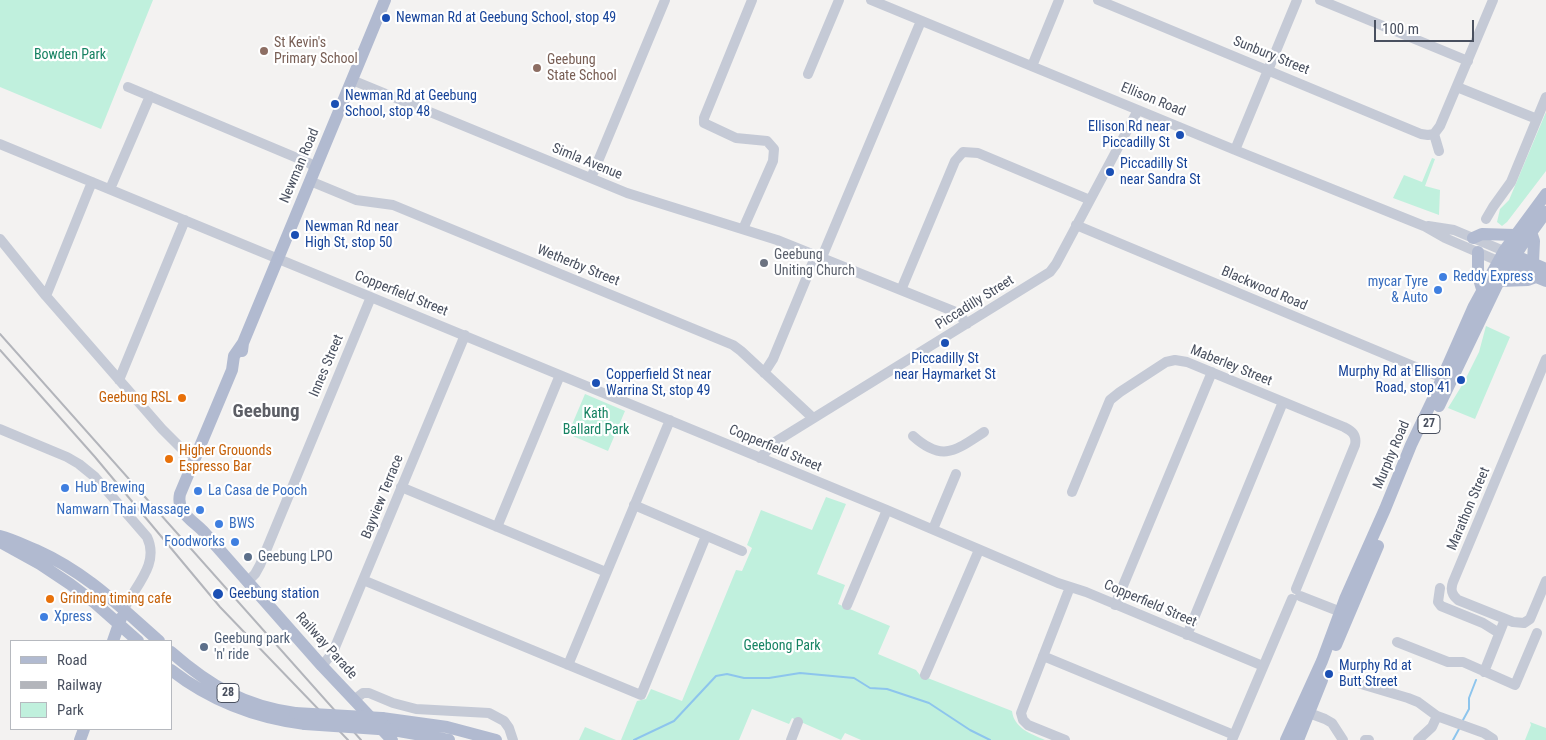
<!DOCTYPE html>
<html>
<head>
<meta charset="utf-8">
<style>
	body { margin:0 }
	#map { position:relative; width:1546px; height:740px; overflow:hidden; background:#f3f2f1; font-family:"Roboto Condensed",sans-serif }
	canvas { display:block }
	.legend { position:absolute; left:10px; top:640px; width:162px; height:90px; box-sizing:border-box; background:#fff; border:1px solid #b6b9bf; margin:0; padding:6px 9px; list-style:none; font-size:15px; color:#49505f }
	.legend li { display:flex; align-items:center; gap:10px; height:25px }
	.legend b { width:25px; border:1px solid #b6b9bf }
	.scale { position:absolute; left:1374px; top:20px; width:100px; height:22px; box-sizing:border-box; border:2px solid #49505f; border-top:0; padding-left:6px; font-size:15px; line-height:18px; white-space:nowrap; color:#49505f; -webkit-text-stroke:4px #fff; paint-order:stroke }
</style>
</head>
<body>
<div id="map">
<canvas width="1546" height="740"></canvas>
<ul class="legend">
<li><b style="height:6px;background:#b1bad0"></b>Road</li>
<li><b style="height:6px;background:#b3b5bb"></b>Railway</li>
<li><b style="height:14px;background:#c0f0dd"></b>Park</li>
</ul>
<div class="scale">100 m</div>
</div>
<script>
const g = document.querySelector('canvas').getContext('2d');
g.lineJoin = 'round';
function fillPath(path, color) { g.fillStyle = color; g.fill(path, 'evenodd'); }
function strokePath(path, color, width, dash) { g.strokeStyle = color; g.lineWidth = width; g.lineCap = dash ? 'butt' : 'round'; g.setLineDash(dash || []); g.stroke(path); }
function drawText(font, color, halo, rows, align = 'center') {
  g.font = font + ' "Roboto Condensed",sans-serif'; g.lineWidth = 4.5; g.setLineDash([]); g.textBaseline = 'middle'; g.strokeStyle = halo; g.fillStyle = color; for (const [text, x, y, turn = 0] of rows) {
    g.save(); g.translate(x, y); g.rotate((+turn || 0) * Math.PI / 180); g.textAlign = isNaN(turn) ? turn : align; if (halo) g.strokeText(text, 0, 0); g.fillText(text, 0, 0); g.restore();
  }
}
fillPath(new Path2D(`
	M 0,0 L 153,0 L 101,129 L 0,87 Z
	M 1546,112 L 1546,171 L 1507,222 L 1502,226 L 1497,222 L 1500,209 L 1509,200 Z
	M 1432,158 L 1435,159 L 1425,186 L 1440,190 L 1439,215 L 1393,198 L 1404,175 L 1422,182 Z
	M 1486,326 L 1510,337 L 1475,419 L 1448,408 L 1464,382 L 1479,352 Z
	M 585,394 L 625,411 L 608,451 L 568,434 Z
	M 826,497 L 846,504 L 817,574 L 845,585 L 838,604 L 890,626 L 878,654 L 916,670 L 920,675 L 1012,711 C 1014,728 1031,734 1045,740 L 861,740 L 845,733 L 841,740 L 792,718 L 789,724 L 752,709 L 739,740 L 621,740 L 637,701 L 646,699 L 651,689 L 682,701 L 736,570 L 742,571 L 752,548 L 747,545 L 761,510 L 812,530 Z
	M 1530,722 L 1546,728 L 1546,740 L 1525,740 L 1531,725 Z
	M 585,727 L 616,740 L 579,740 Z`), '#c0f0dd');
strokePath(new Path2D(`
	M 1463,720 L 1469,709 L 1469,698 L 1476,680
	M 634,740 L 674,721 L 716,676 L 727,674 L 744,678 L 769,678 L 800,673 L 854,678 L 870,688 L 887,689 L 929,703 L 970,730 L 990,740
	M 1453,740 L 1459,729`), '#8dc5ed', 2);
strokePath(new Path2D(`
	M 871,0 L 1235,150 L 1424,226 L 1445,238 L 1498,261
	M 1098,0 L 1421,134 L 1428,135 L 1434,134
	M 1320,0 L 1468,61
	M 1032,66 L 1059,0
	M 808,74 L 839,0
	M 352,80 L 627,193 L 777,240 L 958,313 L 967,324
	M 128,87 L 309,163 L 316,168
	M 1457,87 L 1537,119
	M 0,144 L 887,510 L 1058,583 L 1086,592 L 1263,666
	M 1235,150 L 1297,0
	M 1439,151 L 1434,134 L 1440,126 L 1493,0
	M 591,178 L 665,0
	M 310,181 L 356,200 L 393,205 L 733,345 L 741,351 L 813,418
	M 110,189 L 150,96
	M 1486,219 L 1493,207 L 1511,182 L 1546,97
	M 1076,225 L 1442,378
	M 1428,226 L 1454,230 L 1504,251
	M 743,229 L 773,161 L 774,149 L 767,141 L 736,138 L 704,123 L 704,118 L 752,0
	M 0,239 L 46,296 L 162,429 L 183,450 L 196,456
	M 822,257 L 921,21
	M 901,290 L 955,161 L 963,152 L 978,153 L 1090,200
	M 46,296 L 92,182
	M 1546,359 L 1453,582 C 1450,590 1452,595 1458,600 L 1513,622 L 1524,623 L 1530,619 L 1546,581
	M 764,373 L 773,359 L 816,255
	M 119,380 L 185,220
	M 0,429 L 67,457 L 79,464 L 95,477 L 147,537 C 160,564 135,586 124,609
	M 913,436 C 943,463 956,450 984,432
	M 760,458 L 775,442 L 1050,272 L 1056,264 L 1138,110
	M 401,487 L 606,572
	M 1072,492 L 1110,400 L 1120,392 L 1166,362 L 1175,360 L 1187,362 L 1344,427 C 1352,431 1357,435 1355,445 L 1296,589
	M 634,505 L 742,551
	M 497,527 L 560,375
	M 933,529 L 956,474
	M 363,580 L 641,695 L 706,536
	M 247,582 L 255,574 L 260,565 L 371,297
	M 1440,588 L 1438,602 L 1441,606 L 1483,623 L 1499,633
	M 1300,596 L 1346,614
	M 847,605 L 887,510
	M 1115,605 L 1212,372
	M 1187,635 L 1283,402
	M 1397,642 L 1448,662 L 1463,662 L 1515,685 L 1537,633
	M 1043,656 L 1234,735
	M 568,665 L 670,420
	M 322,666 L 333,652 L 465,335
	M 1484,672 L 1505,619
	M 925,675 L 979,550
	M 1351,681 L 1408,698 L 1418,702 L 1437,716 L 1484,733 L 1493,739
	M 355,699 L 363,693 L 369,693 L 393,703 L 416,709 L 489,713 L 504,721 L 509,728 L 513,740
	M 1309,713 L 1325,719 L 1332,723 L 1343,740
	M 791,740 L 798,722
	M 1065,740 L 1028,725 L 1023,720 L 1021,713 L 1070,587
	M 1232,740 L 1292,599
	M 1365,740 L 1369,740
	M 1418,740 L 1432,727 L 1437,716`), '#c5cad6', 10);
strokePath(new Path2D(`
	M 1531,232 L 1534,241 L 1533,263
	M 1473,238 L 1482,234 L 1515,235
	M 1478,252 L 1478,276 L 1482,289
	M 1509,253 L 1546,269
	M 1502,263 L 1546,281
	M 1499,281 L 1528,280 L 1536,277
	M 243,343 L 234,356 L 232,370 L 180,494 C 176,512 192,520 203,531 L 322,666 L 392,740
	M 242,351 L 243,343 L 385,0
	M 1439,406 L 1499,281 L 1522,245 L 1546,212
	M 0,536 C 12,539 24,545 36,550 C 87,573 118,605 159,641
	M 0,542 L 40,564 L 70,584 L 95,603 L 138,641
	M 113,641 L 121,618
	M 1336,645 L 1378,546
	M 171,652 C 210,686 244,706 295,713
	M 171,670 C 211,701 256,718 305,724
	M 382,718 L 447,727 L 496,740
	M 393,730 L 449,740
	M 80,740 L 84,729
	M 1286,740 L 1322,661 L 1345,599 L 1385,509 L 1411,445 L 1433,399 L 1474,306 L 1504,251 L 1546,194
	M 1298,740 L 1322,680`), '#b1bad0', 12);
strokePath(new Path2D(`
	M 0,334 L 361,740
	M 0,350 L 95,457 L 220,607 L 348,740`), '#b3b5bb', 2);
strokePath(new Path2D(`
	M 295,713 L 382,718
	M 305,724 L 393,730`), '#b1bad0', 12);
for (const [x, y, r, color] of [
	[386,18,5,"#1a4fb4"],
	[264,51,5,"#8d6e63"],
	[537,68,5,"#8d6e63"],
	[335,104,5,"#1a4fb4"],
	[1180,135,5,"#1a4fb4"],
	[1110,172,5,"#1a4fb4"],
	[295,235,5,"#1a4fb4"],
	[764,263,5,"#6b7280"],
	[1443,277,5,"#3f7fe0"],
	[1438,290,5,"#3f7fe0"],
	[945,343,5,"#1a4fb4"],
	[1461,380,5,"#1a4fb4"],
	[596,383,5,"#1a4fb4"],
	[182,398,5,"#e8710a"],
	[169,459,5,"#e8710a"],
	[65,488,5,"#3f7fe0"],
	[198,491,5,"#3f7fe0"],
	[200,510,5,"#3f7fe0"],
	[219,524,5,"#3f7fe0"],
	[235,542,5,"#3f7fe0"],
	[248,557,5,"#5c6f8a"],
	[218,594,6,"#1a4fb4"],
	[50,599,5,"#e8710a"],
	[44,617,5,"#3f7fe0"],
	[204,647,5,"#5c6f8a"],
	[1329,674,5,"#1a4fb4"]
]) { const dot = new Path2D(); dot.arc(x, y, r, 0, 2 * Math.PI); g.fillStyle = color; g.fill(dot); strokePath(dot, '#fff', 2); }
for (const [x, y, w] of [
	[1429,424,22],
	[228,693,22]
]) { const box = new Path2D(); box.roundRect(x - w / 2, y - 9.5, w, 19, 4); g.fillStyle = '#fff'; g.fill(box); strokePath(box, '#49505f', 1); }
drawText('bold 12px', '#49505f', null, [
	["27",1429,424],
	["28",228,693]
]);
drawText('14px', '#164399', '#fff', [
	["Newman Rd at Geebung School, stop 49",396,18],
	["Newman Rd at Geebung",345,96],
	["School, stop 48",345,112],
	["Ellison Rd near",1170,127,"right"],
	["Piccadilly St",1170,143,"right"],
	["Piccadilly St",1120,164],
	["near Sandra St",1120,180],
	["Newman Rd near",305,227],
	["High St, stop 50",305,243],
	["Piccadilly St",945,359,"center"],
	["near Haymarket St",945,375,"center"],
	["Murphy Rd at Ellison",1451,372,"right"],
	["Road, stop 41",1451,388,"right"],
	["Copperfield St near",606,375],
	["Warrina St, stop 49",606,391],
	["Geebung station",229,594],
	["Murphy Rd at",1339,666],
	["Butt Street",1339,682]
], 'left');
drawText('14px', '#785e54', '#fff', [
	["St Kevin's",274,43],
	["Primary School",274,59],
	["Geebung",547,60],
	["State School",547,76]
], 'left');
drawText('14px', '#178363', '#fff', [
	["Bowden Park",70,55],
	["Kath",596,414],
	["Ballard Park",596,430],
	["Geebong Park",782,646]
]);
drawText('14px', '#49505f', '#fff', [
	["Sunbury Street",1271,56,22],
	["Ellison Road",1153,100,22],
	["Simla Avenue",587,162,22],
	["Newman Road",300,166,-67],
	["Wetherby Street",578,266,22],
	["Blackwood Road",1264,289,23],
	["Copperfield Street",401,294,22],
	["Piccadilly Street",975,303,-32],
	["Innes Street",327,366,-67],
	["Maberley Street",1231,366,22],
	["Copperfield Street",775,449,23],
	["Murphy Road",1392,455,-67],
	["Bayview Terrace",383,497,-68],
	["Marathon Street",1469,509,-67],
	["Copperfield Street",1150,604,23],
	["Railway Parade",326,646,48]
]);
drawText('14px', '#5b616d', '#fff', [
	["Geebung",774,255],
	["Uniting Church",774,271]
], 'left');
drawText('14px', '#366cbe', '#fff', [
	["Reddy Express",1453,277],
	["mycar Tyre",1428,282,"right"],
	["& Auto",1428,298,"right"],
	["Hub Brewing",75,488],
	["La Casa de Pooch",208,491],
	["Namwarn Thai Massage",190,510,"right"],
	["BWS",229,524],
	["Foodworks",225,542,"right"],
	["Xpress",54,617]
], 'left');
drawText('14px', '#c56008', '#fff', [
	["Geebung RSL",172,398,"right"],
	["Higher Grouonds",179,451],
	["Espresso Bar",179,467],
	["Grinding timing cafe",60,599]
], 'left');
drawText('14px', '#4e5e75', '#fff', [
	["Geebung LPO",258,557],
	["Geebung park",214,639],
	["'n' ride",214,655]
], 'left');
drawText('bold 19px', '#5d5f66', '#fff', [
	["Geebung",266,412]
]);
</script>
</body>
</html>
